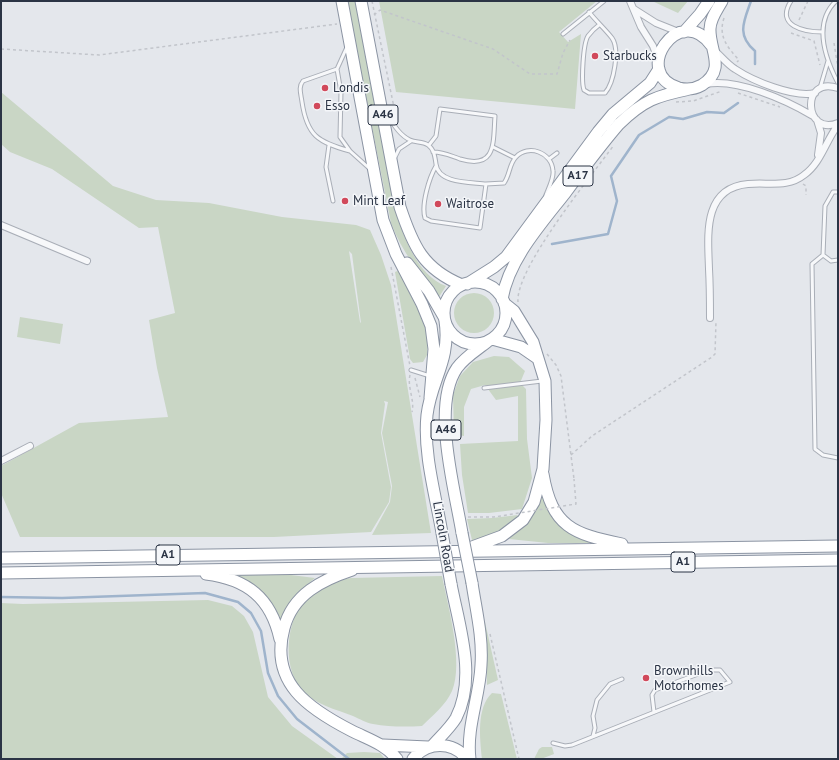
<!DOCTYPE html>
<html>
<head>
<meta charset="utf-8">
<style>
	body { margin:0 }
	#map { position:relative; width:839px; height:760px; overflow:hidden; background:#e4e7ec; font-family:"PT Sans",sans-serif }
	canvas { display:block }
	.frame { position:absolute; inset:0; border:2px solid #2b3445; pointer-events:none }
</style>
</head>
<body>
<div id="map">
<canvas width="839" height="760"></canvas>
<div class="frame"></div>
</div>
<script>
const g = document.querySelector('canvas').getContext('2d');
g.lineJoin = 'round';
function fillPath(path, color) { g.fillStyle = color; g.fill(path, 'evenodd'); }
function strokePath(path, color, width, dash) { g.strokeStyle = color; g.lineWidth = width; g.lineCap = dash ? 'butt' : 'round'; g.setLineDash(dash || []); g.stroke(path); }
function drawText(font, color, halo, rows, align = 'center') {
  g.font = font + ' "PT Sans",sans-serif'; g.lineWidth = 3; g.setLineDash([]); g.textBaseline = 'middle'; g.strokeStyle = halo; g.fillStyle = color; for (const [text, x, y, turn = 0] of rows) {
    g.save(); g.translate(x, y); g.rotate((+turn || 0) * Math.PI / 180); g.textAlign = isNaN(turn) ? turn : align; if (halo) g.strokeText(text, 0, 0); g.fillText(text, 0, 0); g.restore();
  }
}
fillPath(new Path2D(`
	M 347,1 L 356,1 L 395,210 C 404,237 417,275 446,286 L 439,297 C 419,273 402,252 391,223 Z
	M 379,1 L 597,1 L 559,32 L 568,42 L 581,34 L 575,109 L 396,92 Z
	M 652,1 L 688,1 L 678,13 Z
	M 1,92 L 113,186 L 156,200 L 209,203 L 282,217 L 356,225 L 370,230 L 381,255 L 391,285 L 431,533 L 372,535 L 390,502 L 392,486 L 382,433 L 388,402 L 384,401 L 385,404 L 381,433 L 391,487 L 389,502 L 371,532 L 274,537 L 20,537 L 1,493 L 1,466 L 79,423 L 168,417 L 157,368 L 149,320 L 175,313 L 158,227 L 139,228 L 52,169 L 10,152 L 1,144 ZM 349,251 L 352,254 L 361,323 L 360,322 Z
	M 400,270 L 429,332 L 427,355 L 423,362 L 413,363 L 410,359 L 395,272 Z
	M454 313a20 20 0 1 1 40 0a20 20 0 1 1-40 0Z
	M 20,317 L 63,324 L 60,344 L 17,337 Z
	M 494,356 L 509,357 L 525,371 L 520,383 L 526,389 L 527,439 L 532,478 L 522,509 L 489,513 L 468,513 L 462,475 L 460,444 L 518,441 L 518,396 L 496,400 L 485,385 L 471,389 L 464,407 L 464,436 L 454,434 L 453,395 L 460,376 L 473,362 Z
	M 541,494 L 543,495 L 590,541 L 590,543 L 548,543 L 509,539 Z
	M 518,515 C 510,529 488,540 472,540 L 467,519 L 492,518 Z
	M 235,574 L 283,574 L 315,578 C 295,595 291,603 281,627 C 266,599 263,590 235,574 Z
	M 442,576 C 448,606 464,663 452,691 C 446,705 432,716 422,726 C 406,727 389,727 373,724 C 366,723 360,719 353,716 C 335,709 316,705 302,690 C 280,666 286,610 314,591 C 325,584 339,580 351,578 Z
	M 208,600 L 232,606 L 244,616 L 253,632 L 268,697 L 292,726 L 338,759 L 1,759 L 1,603 L 23,604 Z
	M 485,622 L 498,680 L 487,685 Z
	M 492,693 L 501,694 L 517,759 L 482,759 C 480,739 476,708 492,693 Z
	M 542,747 L 552,747 L 554,754 L 541,759 L 534,759 L 539,749 Z
	M 364,752 L 380,753 L 385,759 L 341,759 L 347,753 Z`), '#c9d6c5');
strokePath(new Path2D(`
	M 751,1 C 744,21 736,35 755,51 L 755,64
	M 552,244 L 608,234 L 617,201 L 611,176 L 639,135 L 669,117 L 683,119 L 707,112 L 724,113 L 738,103
	M 1,597 L 62,598 L 205,593 L 238,602 L 251,613 L 261,631 L 268,673 L 278,696 L 297,719 L 349,759`), '#9fb4cc', 2.5);
const service = new Path2D(`
	M 791,1 C 775,26 804,32 823,32
	M 836,1 C 813,23 825,58 838,83
	M 589,12 C 596,21 605,29 612,38 C 620,49 614,83 605,93 L 589,93 L 584,90 C 581,82 583,44 588,36 C 591,32 595,28 599,25
	M 563,34 L 604,1
	M 347,47 L 337,69 L 341,92 L 340,137 L 350,151 L 370,169
	M 337,69 L 303,81 C 298,87 301,94 302,102 C 307,136 318,142 350,151
	M 820,88 L 828,61
	M 387,113 C 392,123 399,135 410,140 C 416,143 422,141 428,145 C 434,149 435,157 436,164 C 438,184 472,182 486,184
	M 329,145 L 326,167 L 333,201
	M 429,145 L 436,136 L 440,109 L 495,116 C 493,142 497,170 460,159 C 451,156 444,152 433,152
	M 493,147 L 515,158
	M 394,159 L 399,149 L 411,141
	M 549,159 L 557,153
	M 436,166 C 429,178 421,205 425,218 L 431,221 L 480,228 L 486,184 L 504,183 C 510,175 509,164 516,157 C 528,144 552,152 553,171 C 554,178 549,187 546,195
	M 838,192 L 833,192 L 825,206 L 823,255 L 831,261 L 838,260
	M 823,255 L 812,264 L 815,449 L 823,455 L 838,458
	M 411,370 L 430,376
	M 484,388 L 542,381
	M 593,736 L 595,728 L 593,716 L 597,700 L 610,684 L 622,679
	M 553,743 L 565,746 L 572,745 L 730,682 L 720,670 L 709,670 L 655,690 L 652,695 L 654,712`);
const minor = new Path2D(`
	M 630,1 L 641,27 L 653,46 L 658,59
	M 634,9 L 656,23 L 681,33
	M 714,50 C 721,56 727,64 735,69 C 753,81 794,98 815,93
	M 706,84 C 737,78 786,100 813,116
	M 838,88 C 800,75 804,137 838,123
	M 817,120 L 821,133 L 818,155
	M 1,225 L 87,261
	M 710,318 C 710,302 710,286 709,269 C 708,236 702,188 748,184 C 768,182 788,188 804,175 C 821,163 826,140 838,125
	M 1,461 L 30,446`);
const trunk = new Path2D(`
	M 342,1 L 383,220 L 396,254 L 422,304 L 431,326 L 434,349 L 430,398
	M 361,1 L 400,207 C 413,246 423,269 462,285
	M 684,32 L 700,14 L 709,1
	M 711,45 C 679,1 630,74 679,88 C 687,90 695,89 702,85 C 727,69 709,50 710,29 C 710,19 717,10 722,1
	M 407,263 L 429,291 L 444,317
	M444 313a31 31 0 1 1 62 0a31 31 0 1 1-62 0Z
	M 467,284 L 494,267 L 506,257 L 598,132 L 613,114 L 650,83 L 659,69
	M 502,299 C 509,259 541,224 566,192 C 583,169 600,146 619,124 C 644,100 656,96 690,89
	M 492,339 L 521,347 L 537,358
	M 543,474 C 552,527 573,534 622,544
	M 442,533 C 436,497 423,453 427,415 C 431,380 451,360 445,321
	M 462,533 C 455,490 431,406 457,368 C 465,357 477,350 487,342
	M 472,547 L 502,536 L 523,520 L 534,502 L 543,469 L 546,420 L 545,381 L 533,342 L 514,311 L 504,303
	M 1,558 L 838,546
	M 352,570 C 322,580 293,594 284,628 C 269,683 309,709 352,731 C 368,739 385,744 397,759
	M 1,573 L 838,560
	M 206,574 C 247,579 271,598 280,639
	M 383,745 L 428,747
	M 432,746 C 440,737 450,728 456,718 C 477,677 459,626 451,584
	M 413,759 C 427,741 453,741 467,759
	M 470,759 C 466,727 480,696 481,665 C 483,637 476,610 472,583`);
strokePath(service, '#a9aeb7', 5);
strokePath(minor, '#a9aeb7', 8);
strokePath(trunk, '#8b94a3', 13);
strokePath(new Path2D(`
	M 372,1 L 396,117
	M 374,15 L 380,10 L 493,49 L 530,74 L 557,74 L 563,53 L 570,40
	M 724,18 C 718,36 727,47 739,60 L 737,62
	M 799,20 L 808,1
	M 791,33 L 814,41 L 820,65
	M 834,43 L 838,68
	M 1,49 L 99,55 L 337,24
	M 738,93 L 780,107
	M 676,102 L 693,101 L 722,91
	M 803,184 L 806,186 L 806,195
	M 391,267 L 410,366
	M 518,302 C 515,269 592,175 614,145
	M 547,354 L 556,365 L 561,376 L 574,479
	M 410,375 C 407,387 415,400 412,412
	M 415,378 L 420,397
	M 571,455 L 592,436 L 712,357 L 715,354 L 716,321
	M 490,634 L 519,759`), '#c2c5cb', 1.5, [3, 3]);
strokePath(service, '#f7f8fa', 3);
strokePath(minor, '#f7f8fa', 6);
strokePath(trunk, '#fff', 11);
const trunkBridge = new Path2D(`
	M 442,533 L 451,584
	M 462,533 L 472,583`);
strokePath(trunkBridge, '#8b94a3', 13, []);
strokePath(new Path2D(`
	M 468,517 L 494,517 L 576,504 L 574,479`), '#c2c5cb', 1.5, [3, 3]);
strokePath(trunkBridge, '#fff', 11);
for (const [x, y, r, color] of [
	[595,56,4,"#d1495b"],
	[325,88,4,"#d1495b"],
	[317,106,4,"#d1495b"],
	[345,201,4,"#d1495b"],
	[438,204,4,"#d1495b"],
	[646,678,4,"#d1495b"]
]) { const dot = new Path2D(); dot.arc(x, y, r, 0, 2 * Math.PI); g.fillStyle = color; g.fill(dot); strokePath(dot, '#f4f6f9', 1.5); }
for (const [x, y, w] of [
	[383,115,30],
	[578,176,30],
	[446,430,30],
	[168,555,24],
	[683,562,24]
]) { const box = new Path2D(); box.roundRect(x - w / 2, y - 10, w, 20, 3); g.fillStyle = '#f4f6f9'; g.fill(box); strokePath(box, '#2b3445', 1); }
drawText('bold 12px', '#2b3445', null, [
	["A46",383,115],
	["A17",578,176],
	["A46",446,430],
	["A1",168,555],
	["A1",683,562]
]);
drawText('13px', '#2b3445', '#f4f6f9', [
	["Starbucks",603,56],
	["Londis",333,88],
	["Esso",325,106],
	["Mint Leaf",353,201],
	["Waitrose",446,204],
	["Brownhills",654,671],
	["Motorhomes",654,686]
], 'left');
drawText('13px', '#2b3445', '#f4f6f9', [
	["Lincoln Road",443,537,80]
]);
</script>
</body>
</html>
